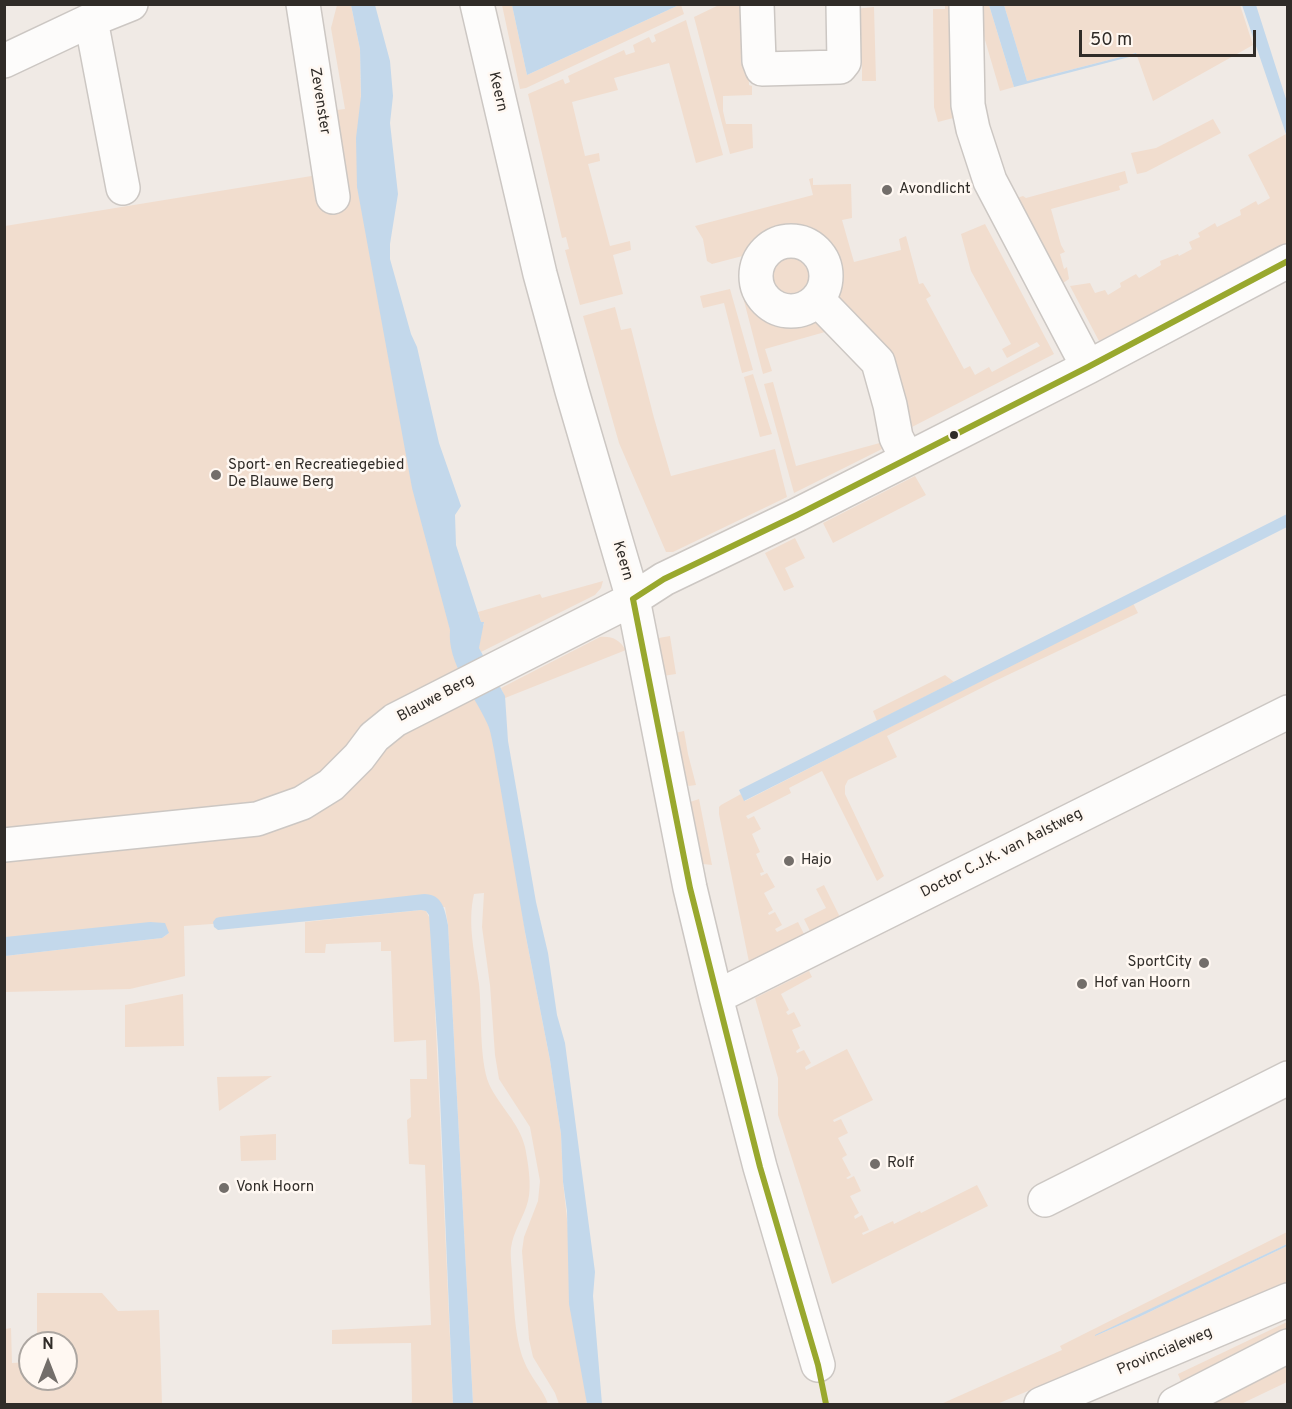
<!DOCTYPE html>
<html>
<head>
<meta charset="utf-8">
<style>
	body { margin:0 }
	#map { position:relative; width:1292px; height:1409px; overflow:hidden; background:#f0eae5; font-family:Overpass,sans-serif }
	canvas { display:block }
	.frame { position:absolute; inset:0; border:6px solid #302c28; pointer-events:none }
	.north { position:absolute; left:18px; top:1331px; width:60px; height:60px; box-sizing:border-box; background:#fff8f2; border:2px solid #aca6a1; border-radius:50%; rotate:0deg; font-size:16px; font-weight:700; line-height:24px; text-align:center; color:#302c28 }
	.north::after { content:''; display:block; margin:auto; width:21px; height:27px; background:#736e6a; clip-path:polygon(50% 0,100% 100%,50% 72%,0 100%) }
	.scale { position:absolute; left:1079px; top:30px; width:177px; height:27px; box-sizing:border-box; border:3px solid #302c28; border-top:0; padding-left:8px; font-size:18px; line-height:21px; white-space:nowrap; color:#302c28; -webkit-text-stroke:4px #fff8f2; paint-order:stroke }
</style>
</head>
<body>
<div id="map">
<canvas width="1292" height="1409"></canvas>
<div class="frame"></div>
<div class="north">N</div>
<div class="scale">50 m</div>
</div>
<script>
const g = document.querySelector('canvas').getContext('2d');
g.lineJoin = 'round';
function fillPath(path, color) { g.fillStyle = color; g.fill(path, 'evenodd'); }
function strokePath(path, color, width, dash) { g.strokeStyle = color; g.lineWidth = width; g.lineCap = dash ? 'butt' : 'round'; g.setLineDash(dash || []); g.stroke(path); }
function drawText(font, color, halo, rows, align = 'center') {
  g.font = font + ' Overpass,sans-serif'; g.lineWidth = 5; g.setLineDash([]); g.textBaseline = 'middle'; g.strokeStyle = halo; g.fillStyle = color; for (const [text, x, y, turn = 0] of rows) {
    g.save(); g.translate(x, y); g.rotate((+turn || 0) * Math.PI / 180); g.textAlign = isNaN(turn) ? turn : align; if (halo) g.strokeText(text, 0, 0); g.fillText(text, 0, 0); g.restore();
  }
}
fillPath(new Path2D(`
	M 337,5 L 351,5 L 360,49 L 361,107 L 394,323 L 495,709 L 525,932 L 550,1060 L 561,1134 L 563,1182 L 587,1404 L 559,1404 L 555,1393 L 533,1357 L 529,1339 L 522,1251 L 524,1237 L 538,1201 L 540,1181 L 530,1127 L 499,1079 L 495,1055 L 490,985 L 482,927 L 484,893 L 474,894 C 467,924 475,954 479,984 C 482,1012 479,1059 489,1084 C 499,1106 519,1122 525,1147 C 528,1162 532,1186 528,1201 C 524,1217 513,1231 511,1248 C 510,1257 512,1267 512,1275 C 514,1302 514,1336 524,1361 C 530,1377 543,1389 548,1404 L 473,1404 L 448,925 L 445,907 L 184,926 L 185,976 L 130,989 L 5,992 L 5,956 L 162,938 L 169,933 L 5,945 L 5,226 L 336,172 L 344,158 L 338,119 L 329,111 L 345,109 L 331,28 Z
	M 502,5 L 512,5 L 527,75 L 679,5 L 681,5 L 684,14 L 526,88 L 520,89 Z
	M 719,5 L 747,5 L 749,85 L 752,86 L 752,95 L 723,96 L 723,111 L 726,124 L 752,124 L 753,148 L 730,154 L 694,17 Z
	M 945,5 L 950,5 L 961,116 L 938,122 L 934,107 L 933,9 L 945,9 Z
	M 980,5 L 989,5 L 1014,87 L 1000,91 L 980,23 Z
	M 1004,5 L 1240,5 L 1253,45 L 1153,101 L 1136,53 L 1027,81 Z
	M 874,7 L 876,81 L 862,81 L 862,61 L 855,61 L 854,9 Z
	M 686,20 L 723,155 L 696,163 L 669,63 L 614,78 L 618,90 L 572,102 L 585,156 L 599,153 L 600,161 L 588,164 L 610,246 L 630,241 L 631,250 L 613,255 L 623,294 L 580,305 L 565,250 L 569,249 L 566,237 L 562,238 L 528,94 L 563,79 L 565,84 L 570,82 L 568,76 L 624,50 L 626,55 L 635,52 L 633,45 L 649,37 L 652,43 L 656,41 L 654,35 Z
	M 1213,119 L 1221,133 L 1146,172 L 1137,174 L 1131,153 L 1156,148 Z
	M 1286,134 L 1287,243 L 1099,341 L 1070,286 L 1090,283 L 1095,293 L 1105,290 L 1108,295 L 1121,287 L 1120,283 L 1136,274 L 1139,278 L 1161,265 L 1160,261 L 1178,254 L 1179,256 L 1192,249 L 1189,242 L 1200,237 L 1198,233 L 1215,223 L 1217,227 L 1241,215 L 1240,210 L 1256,201 L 1258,205 L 1270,198 L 1248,155 Z
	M 1125,171 L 1128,183 L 1119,186 L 1120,190 L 1051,209 L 1061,245 L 1065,252 L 1060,254 L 1064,269 L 1067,267 L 1069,279 L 1063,283 L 1017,198 L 1023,196 L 1026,198 Z
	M 813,178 L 813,185 L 851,184 L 852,218 L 842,220 L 854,262 L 901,250 L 899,239 L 906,236 L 919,284 L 923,283 L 931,296 L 926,299 L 964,369 L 970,366 L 975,375 L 989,367 L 992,372 L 1040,346 L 1037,342 L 1007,358 L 1002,349 L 1011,344 L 971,271 L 961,234 L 985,224 L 1054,354 L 910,428 C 893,399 875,370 858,342 C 851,329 840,316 835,302 C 827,283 835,265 819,246 C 801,223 764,231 750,254 L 712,264 L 707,261 L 703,239 L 695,226 L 813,195 L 809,179 Z
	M762 275a28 28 0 1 1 56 0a28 28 0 1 1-56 0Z
	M 730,289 L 753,370 L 742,373 L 724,303 L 703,308 L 700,296 Z
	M 743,297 L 757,314 L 766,319 L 770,317 L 786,320 L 813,318 L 832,330 L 765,349 L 772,371 L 763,374 Z
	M 615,307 L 621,330 L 631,328 L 654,418 L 671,476 L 775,449 L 787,497 L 673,552 L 666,552 L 619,443 L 583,316 Z
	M 753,374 L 772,434 L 760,437 L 744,377 Z
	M 773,382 L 796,466 L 887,441 L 890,445 L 794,493 L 764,384 Z
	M 915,476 L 926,495 L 833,543 L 823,523 Z
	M 795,538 L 805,558 L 785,568 L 794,587 L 784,591 L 765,553 Z
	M 603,581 L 601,588 L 595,595 L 481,652 L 479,648 L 481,626 L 484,625 L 484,622 L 481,622 L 478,612 L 540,594 L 542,598 Z
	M 1133,603 L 1138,613 L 993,682 L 887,736 L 897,757 L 848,780 L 845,786 L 845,794 L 884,876 L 877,881 L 822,771 L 789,788 L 791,793 L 746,816 L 748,819 L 754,816 L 761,829 L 752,834 L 760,852 L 756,854 L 764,872 L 760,873 L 761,876 L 767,873 L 775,887 L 764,893 L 773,910 L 768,913 L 769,915 L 775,912 L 782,925 L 775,929 L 777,932 L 798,922 L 804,934 L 749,962 L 719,814 L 719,807 L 721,805 L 741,794 L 745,801 Z
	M 670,636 L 676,674 L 663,676 L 653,639 Z
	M 600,637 C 613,636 619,640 626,650 L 505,698 L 501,688 Z
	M 945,675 L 954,682 L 877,721 L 873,711 Z
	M 684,731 L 688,754 L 696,785 L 689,786 L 684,783 L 675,733 Z
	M 699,799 L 712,865 L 703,864 L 699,860 L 690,802 Z
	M 824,885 L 840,917 L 810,931 L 804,919 L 826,908 L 816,889 Z
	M 421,910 L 426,911 L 431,921 L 453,1404 L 409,1404 L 412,1402 L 411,1343 L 332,1344 L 332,1330 L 431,1325 L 425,1165 L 409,1164 L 407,1120 L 411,1117 L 410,1079 L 427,1079 L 426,1040 L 394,1042 L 391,951 L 381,951 L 381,942 L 326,944 L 325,953 L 305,953 L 305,922 Z
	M 809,971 L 812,977 L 781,994 L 789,1010 L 786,1012 L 788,1015 L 794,1012 L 801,1026 L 792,1030 L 800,1048 L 796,1051 L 797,1053 L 804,1050 L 811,1063 L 805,1067 L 806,1070 L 847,1049 L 873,1100 L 833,1120 L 834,1122 L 841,1119 L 848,1133 L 838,1138 L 847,1155 L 842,1158 L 851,1175 L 846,1178 L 848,1179 L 854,1176 L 861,1191 L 850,1196 L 859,1213 L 854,1216 L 855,1219 L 862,1215 L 869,1230 L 862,1233 L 863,1235 L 893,1221 L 894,1224 L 920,1211 L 921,1213 L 977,1185 L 988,1206 L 832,1284 L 778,1115 L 778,1078 L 755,998 Z
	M 183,994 L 184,1046 L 125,1047 L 125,1005 Z
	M 272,1076 L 219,1111 L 217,1077 Z
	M 276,1134 L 276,1160 L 241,1161 L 240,1136 Z
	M 1287,1232 L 1287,1244 L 1095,1336 L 1139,1317 L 1287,1246 L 1287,1282 L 997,1404 L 941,1404 L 1062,1350 L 1060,1346 Z
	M 37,1293 L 102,1293 L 118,1311 L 159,1310 L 162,1404 L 5,1404 L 5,1329 L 11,1328 L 12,1363 L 30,1362 L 30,1379 L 66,1379 L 66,1343 L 37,1343 Z
	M 1287,1322 L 1287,1333 L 1182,1384 L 1178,1374 Z
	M 1287,1361 L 1287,1382 L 1241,1404 L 1211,1404 Z`), '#f1ddce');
fillPath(new Path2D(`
	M 351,5 L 375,5 L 390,61 L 393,96 L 390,123 L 398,194 L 390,244 L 390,259 L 411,334 L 417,347 L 439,443 L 461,506 L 455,515 L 456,545 L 481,622 L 484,622 L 479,648 L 505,696 L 508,741 L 536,902 L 548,953 L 557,1015 L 565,1043 L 595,1272 L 593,1296 L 602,1404 L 587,1404 L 569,1304 L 567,1211 L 563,1182 L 561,1134 L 550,1060 L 525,932 L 494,750 C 492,741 491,731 487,723 C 474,694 447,663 450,630 L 412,488 L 357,187 L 356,138 L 361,96 L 360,49 Z
	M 512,5 L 512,4 L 679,5 L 527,75 Z
	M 989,5 L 1004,5 L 1027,81 L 1136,53 L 1137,55 L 1014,87 Z
	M 1242,5 L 1256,5 L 1287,102 L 1287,137 Z
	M 1287,514 L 1287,527 L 744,801 L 739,790 Z
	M 424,894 C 442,894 445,909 448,925 L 473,1404 L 453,1404 L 438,1049 L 429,915 L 426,911 L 421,910 L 218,930 L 214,927 L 213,922 L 216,918 L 220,917 Z
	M 150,922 L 165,923 L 169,933 L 162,938 L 5,956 L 5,937 Z
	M 1287,1244 L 1287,1246 L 1139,1317 L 1095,1336 L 1095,1335 Z`), '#c3d8eb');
const minor = new Path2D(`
	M 303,4 L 333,197
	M 477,4 L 540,274 L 572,391 L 633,599 L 690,888 L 716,997 L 760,1167 L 818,1365
	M 757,4 L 759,61 L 762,69 L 840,67 L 844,62 L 843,4
	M 966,4 L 968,105 L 973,129 L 990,181 L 1088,367
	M 91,20 L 123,188
	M 4,61 L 91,20 L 131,4
	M756 276a35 35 0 1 1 70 0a35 35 0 1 1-70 0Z
	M 818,300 L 878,362 L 890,405 L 896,437 L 907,459
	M 4,845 L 257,819 L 302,803 L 331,785 L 359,757 L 374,737 L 395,720 L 633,599 L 664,579 L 797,515 L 1088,367 L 1288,261
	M 716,997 L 1288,712
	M 1045,1200 L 1288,1078`);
const major = new Path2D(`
	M 1041,1404 L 1288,1300
	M 1175,1404 L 1288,1346`);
strokePath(minor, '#ccc7c3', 36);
strokePath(major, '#ccc7c3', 36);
strokePath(minor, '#fdfcfb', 33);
strokePath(major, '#fdfcfb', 33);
strokePath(new Path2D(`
	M 633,599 L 690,888 L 760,1167 L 818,1365 L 826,1404
	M 633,599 L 664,579 L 797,515 L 1088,367 L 1288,261`), '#99a82e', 6);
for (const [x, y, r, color] of [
	[887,190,6,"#736e6a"],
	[954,435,5,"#302c28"],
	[216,475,6,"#736e6a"],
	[789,861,6,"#736e6a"],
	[1204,963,6,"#736e6a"],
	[1082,984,6,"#736e6a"],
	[875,1164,6,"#736e6a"],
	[224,1188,6,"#736e6a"]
]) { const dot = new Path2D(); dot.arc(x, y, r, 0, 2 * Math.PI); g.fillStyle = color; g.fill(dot); strokePath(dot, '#fff8f2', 2); }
drawText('15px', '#302c28', '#fff8f2', [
	["Keern",497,92,77],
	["Zevenster",319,101,81],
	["Keern",622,561,74],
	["Blauwe Berg",436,699,-28],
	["Doctor C.J.K. van Aalstweg",1002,854,-27],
	["Provincialeweg",1165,1352,-23]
]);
drawText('15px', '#302c28', '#fff8f2', [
	["Avondlicht",899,190],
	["Sport- en Recreatiegebied",228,466],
	["De Blauwe Berg",228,483],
	["Hajo",801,861],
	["SportCity",1192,963,"right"],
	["Hof van Hoorn",1094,984],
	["Rolf",887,1164],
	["Vonk Hoorn",236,1188]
], 'left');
</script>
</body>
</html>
